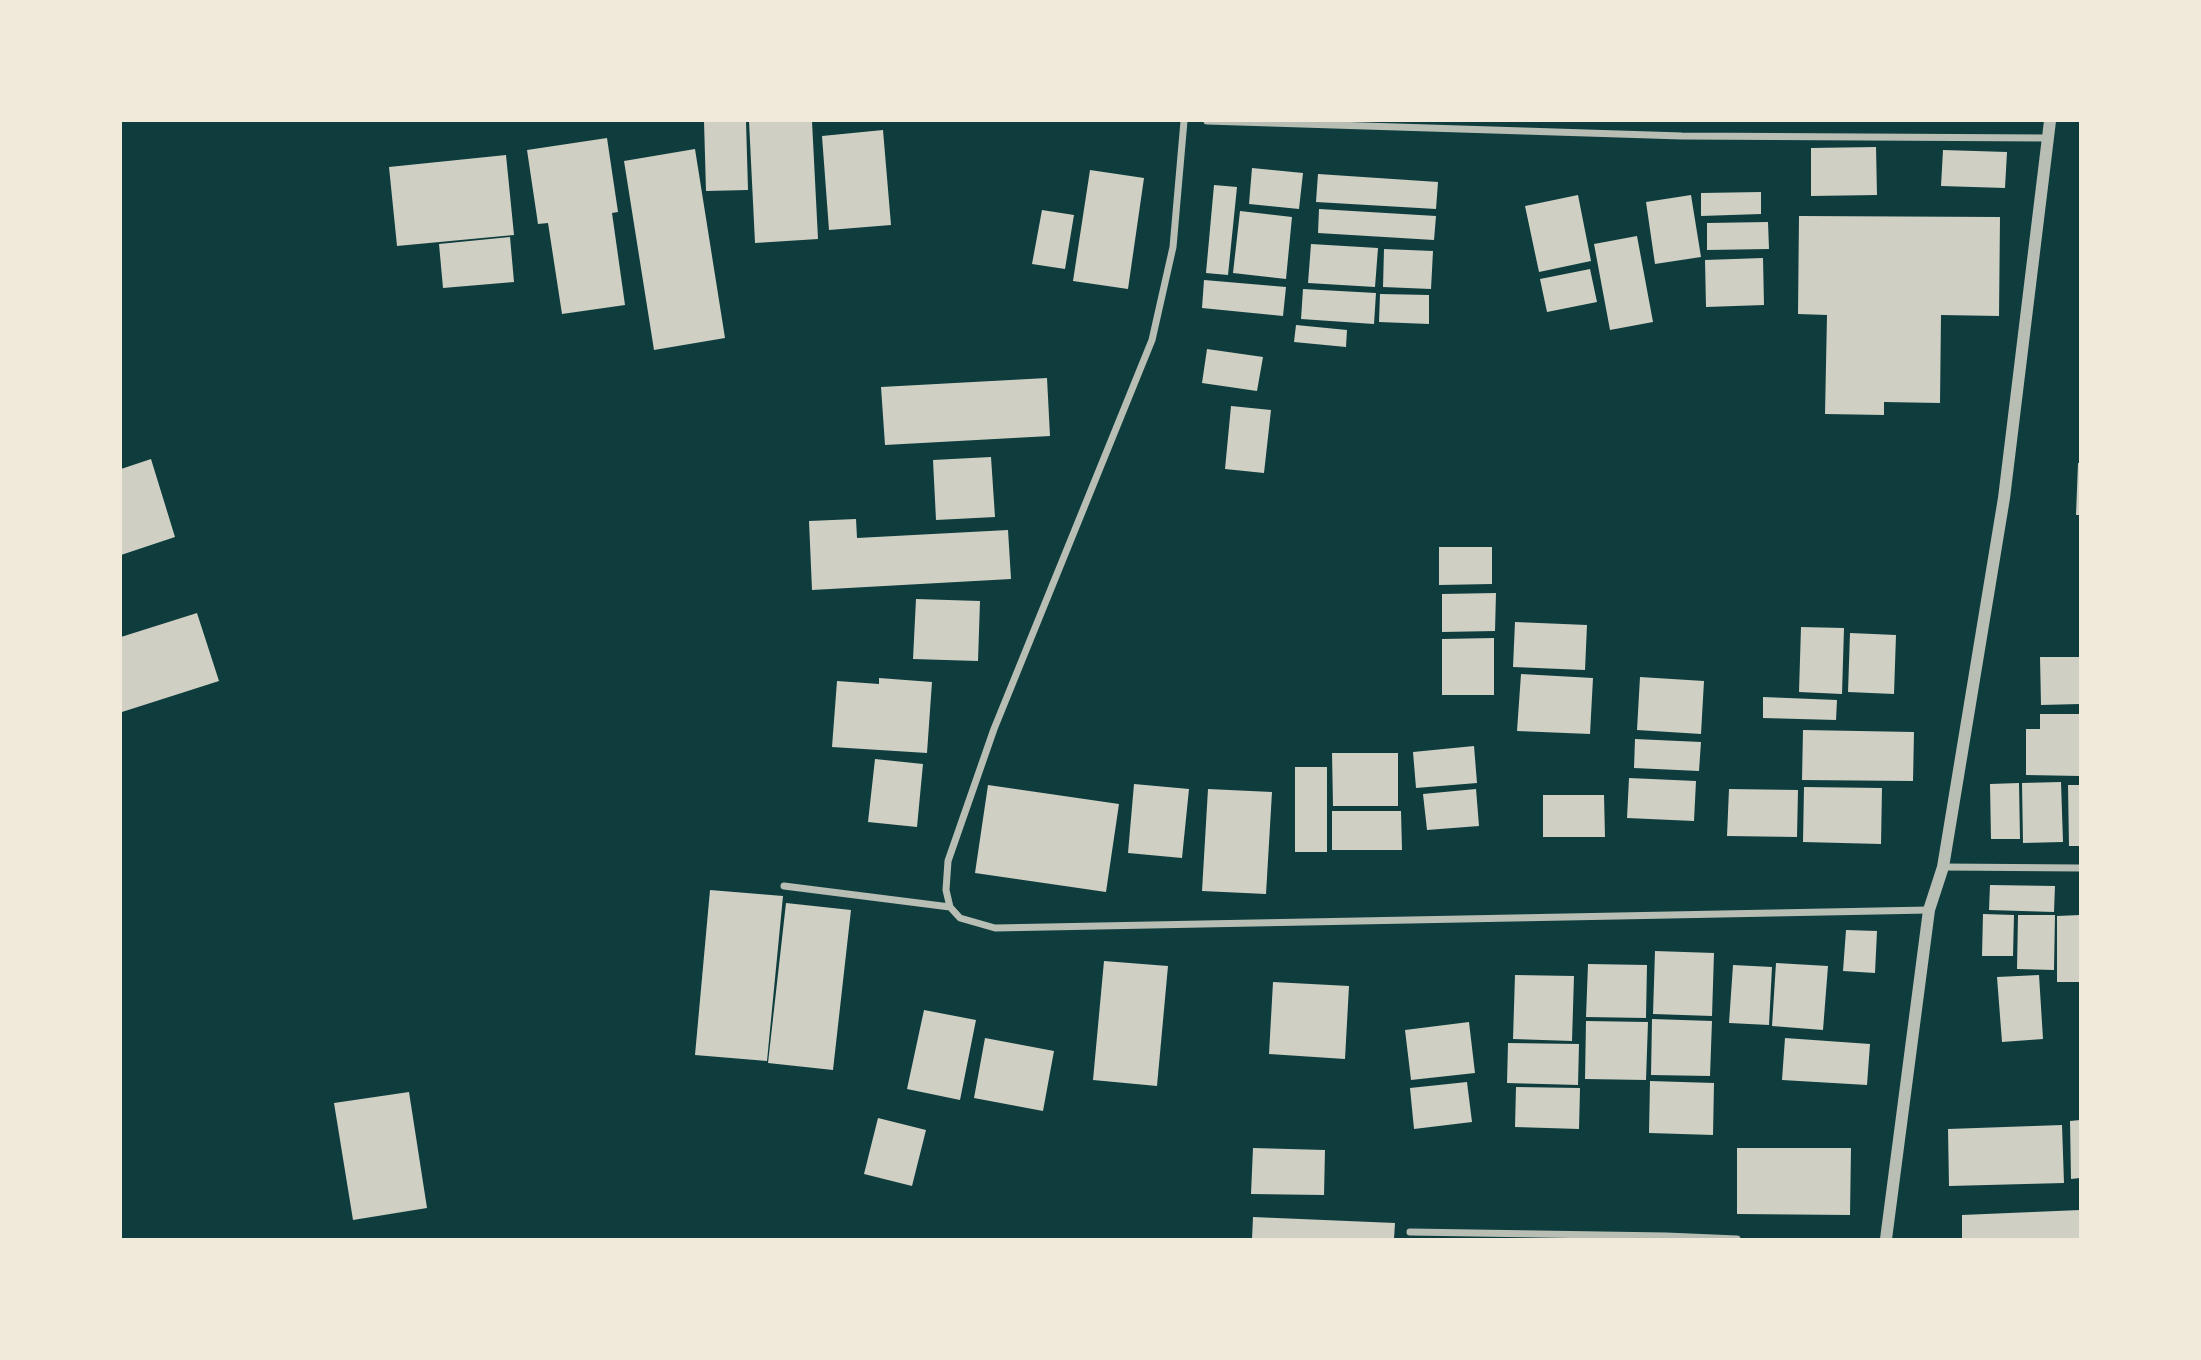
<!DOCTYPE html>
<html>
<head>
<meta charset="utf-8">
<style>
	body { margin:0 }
	#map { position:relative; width:2201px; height:1360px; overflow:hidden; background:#0f3d3e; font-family:"IBM Plex Sans",sans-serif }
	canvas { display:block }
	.frame { position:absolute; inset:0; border:122px solid #f1e9da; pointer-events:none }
</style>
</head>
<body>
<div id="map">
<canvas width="2201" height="1360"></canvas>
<div class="frame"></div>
</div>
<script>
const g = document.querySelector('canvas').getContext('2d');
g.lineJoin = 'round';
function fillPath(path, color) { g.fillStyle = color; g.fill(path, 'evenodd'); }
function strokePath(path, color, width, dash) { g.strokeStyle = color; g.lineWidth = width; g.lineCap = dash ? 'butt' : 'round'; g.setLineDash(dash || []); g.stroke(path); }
fillPath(new Path2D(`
	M 704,121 L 746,121 L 748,190 L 706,191 Z
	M 749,121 L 812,121 L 818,239 L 755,243 Z
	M 883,130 L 891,225 L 829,230 L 822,136 Z
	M 607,138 L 618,212 L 612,213 L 625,305 L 562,314 L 548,223 L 538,224 L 527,150 Z
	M 1876,147 L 1877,195 L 1811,196 L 1811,148 Z
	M 695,149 L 725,338 L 654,350 L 624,161 Z
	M 1943,150 L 2007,152 L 2005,188 L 1941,186 Z
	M 506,155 L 514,235 L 397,246 L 389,167 Z
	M 1252,168 L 1303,173 L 1299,209 L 1249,204 Z
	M 1090,170 L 1144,178 L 1128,289 L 1073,281 Z
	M 1318,174 L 1438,182 L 1436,209 L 1316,202 Z
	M 1214,185 L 1237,187 L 1228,275 L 1206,273 Z
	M 1761,192 L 1761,214 L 1701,216 L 1701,193 Z
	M 1578,195 L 1591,261 L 1539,272 L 1525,206 Z
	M 1691,195 L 1701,257 L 1655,264 L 1646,202 Z
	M 1319,209 L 1436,216 L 1434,240 L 1318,233 Z
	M 1042,210 L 1074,215 L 1065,269 L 1032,264 Z
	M 1240,211 L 1292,217 L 1286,279 L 1233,273 Z
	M 1799,216 L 2000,217 L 1999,316 L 1941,315 L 1940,403 L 1884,402 L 1884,415 L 1825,414 L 1827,315 L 1798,314 Z
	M 1768,222 L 1769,249 L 1707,250 L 1707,223 Z
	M 1637,236 L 1653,322 L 1610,330 L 1594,244 Z
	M 510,237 L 514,282 L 443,288 L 439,244 Z
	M 1311,244 L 1378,248 L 1375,287 L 1308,283 Z
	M 1384,249 L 1433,251 L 1431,289 L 1383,287 Z
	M 1763,258 L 1764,305 L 1706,307 L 1705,260 Z
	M 1590,269 L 1597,302 L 1547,312 L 1540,279 Z
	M 1204,280 L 1286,287 L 1283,316 L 1202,308 Z
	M 1303,289 L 1376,293 L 1374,324 L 1301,319 Z
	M 1380,294 L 1429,295 L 1429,324 L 1379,322 Z
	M 1296,325 L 1347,330 L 1346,347 L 1294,342 Z
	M 1207,349 L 1263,357 L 1257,391 L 1202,383 Z
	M 1047,378 L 1050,436 L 885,445 L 881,387 Z
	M 1231,406 L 1271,410 L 1264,473 L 1225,469 Z
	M 991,457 L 995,517 L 936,520 L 933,460 Z
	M 151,459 L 175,537 L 121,555 L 121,469 Z
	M 2078,463 L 2080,463 L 2080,515 L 2076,515 Z
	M 856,519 L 857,538 L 1008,530 L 1011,579 L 812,590 L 809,521 Z
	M 1439,547 L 1492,547 L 1492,584 L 1439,585 Z
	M 1496,593 L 1495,631 L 1442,632 L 1442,594 Z
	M 916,599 L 980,601 L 978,661 L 913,659 Z
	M 197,613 L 219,681 L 122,712 L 121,637 Z
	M 1515,622 L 1587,625 L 1585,670 L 1513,667 Z
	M 1801,627 L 1844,628 L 1842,694 L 1799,692 Z
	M 1850,633 L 1896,635 L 1894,694 L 1848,692 Z
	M 1494,638 L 1494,695 L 1442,695 L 1442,639 Z
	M 2040,657 L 2080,657 L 2080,704 L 2041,705 Z
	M 1521,674 L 1593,678 L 1590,734 L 1517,731 Z
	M 1640,677 L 1704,681 L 1701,734 L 1637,730 Z
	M 879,678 L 932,682 L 927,753 L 832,747 L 837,681 L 879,684 Z
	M 1763,697 L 1837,700 L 1836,720 L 1763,718 Z
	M 2040,714 L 2080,714 L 2080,776 L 2026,775 L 2026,729 L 2040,729 Z
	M 1803,730 L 1914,732 L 1913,781 L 1802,780 Z
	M 1635,739 L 1701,742 L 1699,771 L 1634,768 Z
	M 1474,746 L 1477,783 L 1416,788 L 1413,752 Z
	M 1332,753 L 1398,753 L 1398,806 L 1333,806 Z
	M 875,759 L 923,764 L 917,827 L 868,822 Z
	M 1295,767 L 1327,767 L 1327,852 L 1295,852 Z
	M 1629,778 L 1696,781 L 1694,821 L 1627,818 Z
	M 2061,782 L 2063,842 L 2023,843 L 2022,783 Z
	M 2019,783 L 2020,839 L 1991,839 L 1990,784 Z
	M 1134,784 L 1189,789 L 1182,858 L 1128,853 Z
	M 988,785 L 1119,804 L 1106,892 L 975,873 Z
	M 2068,785 L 2080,785 L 2080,846 L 2069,846 Z
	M 1804,787 L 1882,788 L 1881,844 L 1803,842 Z
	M 1208,789 L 1272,792 L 1266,894 L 1202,891 Z
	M 1476,789 L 1479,826 L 1427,830 L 1423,794 Z
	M 1729,789 L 1798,790 L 1797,837 L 1727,836 Z
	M 1543,795 L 1604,795 L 1605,837 L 1543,837 Z
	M 1332,811 L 1401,811 L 1402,850 L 1332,850 Z
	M 1990,885 L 2055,886 L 2054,912 L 1989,910 Z
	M 710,890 L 783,896 L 767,1061 L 695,1055 Z
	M 786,903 L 851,910 L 833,1070 L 768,1063 Z
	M 1983,914 L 2014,915 L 2013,956 L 1982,956 Z
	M 2018,915 L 2055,915 L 2054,970 L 2017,969 Z
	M 2080,915 L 2080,982 L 2057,982 L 2057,916 Z
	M 1846,930 L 1877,931 L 1875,973 L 1843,971 Z
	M 1655,951 L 1714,953 L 1712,1016 L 1653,1014 Z
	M 1104,961 L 1168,966 L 1157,1086 L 1093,1080 Z
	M 1776,963 L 1828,966 L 1823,1030 L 1772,1026 Z
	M 1588,964 L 1647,965 L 1646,1018 L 1586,1017 Z
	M 1733,965 L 1772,967 L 1769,1025 L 1729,1023 Z
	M 1515,975 L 1574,976 L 1572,1041 L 1513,1039 Z
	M 2039,975 L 2043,1039 L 2002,1042 L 1997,977 Z
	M 1273,982 L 1349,986 L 1345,1059 L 1269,1054 Z
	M 924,1010 L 976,1020 L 960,1100 L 907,1089 Z
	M 1652,1019 L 1712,1021 L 1710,1076 L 1651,1075 Z
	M 1586,1021 L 1648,1022 L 1646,1080 L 1585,1079 Z
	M 1469,1022 L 1475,1073 L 1411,1080 L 1405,1030 Z
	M 985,1038 L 1054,1051 L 1043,1111 L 974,1098 Z
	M 1785,1038 L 1870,1044 L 1867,1085 L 1782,1080 Z
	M 1508,1043 L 1579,1044 L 1578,1085 L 1507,1083 Z
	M 1650,1081 L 1714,1083 L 1713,1135 L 1649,1133 Z
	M 1467,1082 L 1472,1122 L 1414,1129 L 1410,1088 Z
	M 1516,1087 L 1580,1088 L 1579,1129 L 1515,1127 Z
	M 409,1092 L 427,1208 L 353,1220 L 334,1103 Z
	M 878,1118 L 926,1130 L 912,1186 L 864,1174 Z
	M 2080,1120 L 2080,1178 L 2071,1179 L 2070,1121 Z
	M 2062,1125 L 2064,1183 L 1949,1186 L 1948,1129 Z
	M 1253,1148 L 1325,1150 L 1324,1195 L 1251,1194 Z
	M 1737,1148 L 1851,1148 L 1850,1215 L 1737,1214 Z
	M 2080,1210 L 2080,1239 L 1962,1239 L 1962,1215 Z
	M 1253,1217 L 1395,1223 L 1394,1239 L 1252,1239 Z`), '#cfcfc3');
strokePath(new Path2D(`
	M 1184,121 L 1173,247 L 1152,340 L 994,729 L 948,861 L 946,890 L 950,907 L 960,918 L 995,928 L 1929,910
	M 1207,121 L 1682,136 L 2046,138
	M 1943,867 L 2080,868
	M 784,886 L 950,907
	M 1410,1232 L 1666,1236 L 1737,1239`), '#b8beb3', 7);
strokePath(new Path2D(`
	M 1886,1239 L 1929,910 L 1943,867 L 2004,498 L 2050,121`), '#b8beb3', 12);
</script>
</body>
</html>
